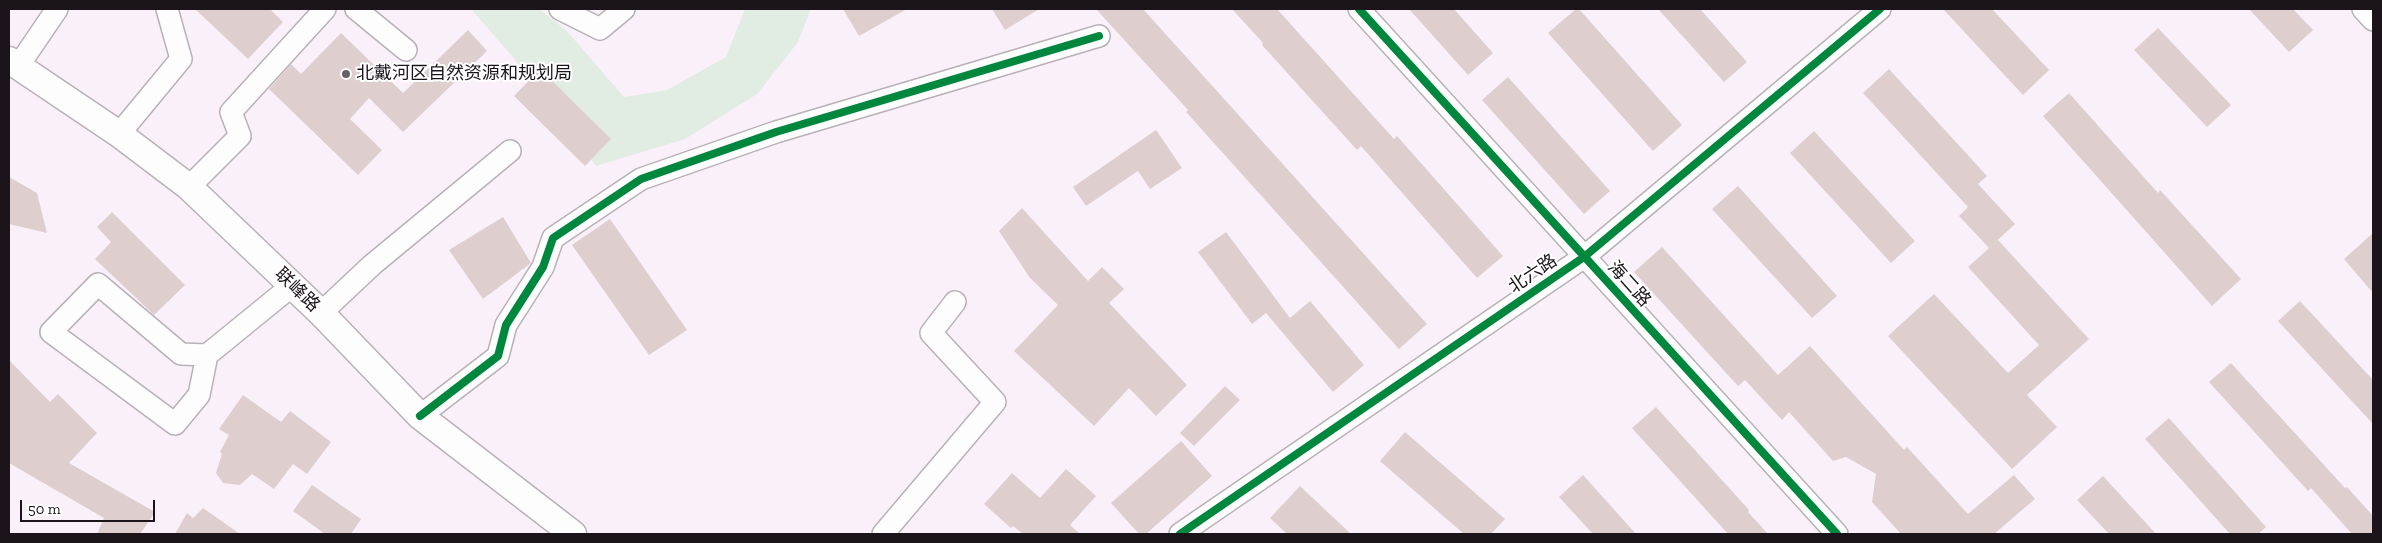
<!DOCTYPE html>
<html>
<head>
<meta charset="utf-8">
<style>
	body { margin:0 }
	#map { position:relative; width:2382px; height:543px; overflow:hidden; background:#faf0fa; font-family:"Zilla Slab",serif }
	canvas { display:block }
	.frame { position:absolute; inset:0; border:10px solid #1b141a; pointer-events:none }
	.scale { position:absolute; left:20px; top:500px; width:135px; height:22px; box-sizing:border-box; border:2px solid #1b141a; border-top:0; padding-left:6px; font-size:15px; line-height:18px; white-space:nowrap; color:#1b141a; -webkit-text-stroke:4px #fff; paint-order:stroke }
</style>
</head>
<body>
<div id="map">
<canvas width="2382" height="543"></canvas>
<div class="frame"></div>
<div class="scale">50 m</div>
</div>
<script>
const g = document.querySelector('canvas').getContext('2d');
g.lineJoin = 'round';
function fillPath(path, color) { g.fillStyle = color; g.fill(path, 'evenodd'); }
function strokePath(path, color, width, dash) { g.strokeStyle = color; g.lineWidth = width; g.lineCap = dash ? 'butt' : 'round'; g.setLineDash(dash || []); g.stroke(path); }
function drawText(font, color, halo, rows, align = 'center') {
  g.font = font + ' "Zilla Slab","Noto Sans SC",serif'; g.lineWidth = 4; g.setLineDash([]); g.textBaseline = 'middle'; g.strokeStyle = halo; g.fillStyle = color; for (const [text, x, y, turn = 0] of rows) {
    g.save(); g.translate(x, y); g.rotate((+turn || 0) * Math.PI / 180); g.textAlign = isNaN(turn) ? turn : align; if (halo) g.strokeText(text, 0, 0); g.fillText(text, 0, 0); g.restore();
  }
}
fillPath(new Path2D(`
	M 471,9 L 539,9 L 566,30 L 624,97 L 667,90 L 726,57 L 745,9 L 811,9 L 798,42 L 757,94 L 685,139 L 596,166 L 512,56 Z`), '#e1ece2');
fillPath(new Path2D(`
	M 195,9 L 270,9 L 283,22 L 248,59 Z
	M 843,9 L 907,9 L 859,36 Z
	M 992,9 L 1039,9 L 1005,30 Z
	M 1096,9 L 1143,9 L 1427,324 L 1399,349 L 1186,112 L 1188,110 Z
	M 1232,9 L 1277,9 L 1394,139 L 1397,136 L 1503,256 L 1477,278 L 1361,146 L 1357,150 L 1262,45 L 1263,43 Z
	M 1409,9 L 1454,9 L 1493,53 L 1468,75 Z
	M 1576,9 L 1579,9 L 1682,125 L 1653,151 L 1548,33 Z
	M 1658,9 L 1700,9 L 1747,62 L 1724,82 Z
	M 1943,9 L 1992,9 L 2049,70 L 2023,95 Z
	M 2249,9 L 2293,9 L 2313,30 L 2289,52 Z
	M 2158,28 L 2231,105 L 2207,127 L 2134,50 Z
	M 468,30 L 487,51 L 403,132 L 369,98 L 350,119 L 382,150 L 358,175 L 269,89 L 291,64 L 301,74 L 341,33 L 403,93 Z
	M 540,69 L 611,139 L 585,166 L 514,96 Z
	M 1889,69 L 1987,176 L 1978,184 L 2015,224 L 1989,248 L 1959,216 L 1968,207 L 1863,93 Z
	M 1508,77 L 1610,191 L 1584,214 L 1482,100 Z
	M 2069,93 L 2158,193 L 2160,190 L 2241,279 L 2212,306 L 2043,116 Z
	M 1156,130 L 1182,168 L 1150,189 L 1138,171 L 1086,206 L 1073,187 Z
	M 1814,131 L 1915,241 L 1891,263 L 1790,153 Z
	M 9,177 L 37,193 L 47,233 L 9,224 Z
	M 1738,186 L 1837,296 L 1812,318 L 1712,209 Z
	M 1022,208 L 1088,281 L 1102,267 L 1124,289 L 1109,303 L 1187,385 L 1156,416 L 1129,388 L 1094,426 L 1014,351 L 1058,305 L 1030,278 L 999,231 Z
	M 112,212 L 185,285 L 154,315 L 95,259 L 111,242 L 97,227 Z
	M 503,217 L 531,263 L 483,299 L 449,250 Z
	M 610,219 L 687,330 L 649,355 L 572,245 Z
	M 1226,232 L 1290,318 L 1310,301 L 1364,365 L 1333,392 L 1266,313 L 1252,324 L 1198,252 Z
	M 2373,233 L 2373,293 L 2344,259 Z
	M 1998,240 L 2089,339 L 2027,395 L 2057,427 L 2012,469 L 1888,336 L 1934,294 L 2008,373 L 2039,345 L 1968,267 Z
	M 1662,247 L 1778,375 L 1810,346 L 1904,450 L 1907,447 L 1968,514 L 2014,475 L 2035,499 L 1994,534 L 1901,534 L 1872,502 L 1876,474 L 1846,457 L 1833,461 L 1789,412 L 1782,420 L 1745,380 L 1738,386 L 1634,272 Z
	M 2300,301 L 2373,380 L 2373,424 L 2278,321 Z
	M 9,360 L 50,402 L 58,394 L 97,433 L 69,463 L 155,512 L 140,534 L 97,534 L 104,518 L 9,463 Z
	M 2231,363 L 2345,488 L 2347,487 L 2373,516 L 2373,534 L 2352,534 L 2311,488 L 2308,491 L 2209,382 Z
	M 1225,386 L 1240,400 L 1194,446 L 1180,433 Z
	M 243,395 L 281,422 L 290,411 L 331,442 L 307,474 L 293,464 L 274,489 L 252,474 L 240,485 L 223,483 L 216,473 L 222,454 L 220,452 L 229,435 L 219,429 Z
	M 1656,407 L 1749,510 L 1748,512 L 1768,534 L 1728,534 L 1632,428 Z
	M 2169,418 L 2266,527 L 2258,534 L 2230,534 L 2145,439 Z
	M 1405,432 L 1505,519 L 1491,534 L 1464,534 L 1380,461 Z
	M 1181,441 L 1212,476 L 1146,534 L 1139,534 L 1111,503 Z
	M 1066,469 L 1096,496 L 1070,525 L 1080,534 L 1023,534 L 1013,526 L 1011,528 L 984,504 L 1012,473 L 1040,498 Z
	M 1583,475 L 1636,534 L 1593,534 L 1559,497 Z
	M 2103,476 L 2156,534 L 2109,534 L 2077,500 Z
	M 312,485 L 361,519 L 351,534 L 325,534 L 293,511 Z
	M 1300,486 L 1351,534 L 1287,534 L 1270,518 Z
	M 203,508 L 240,534 L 175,534 L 187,513 L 193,518 Z`), '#decfce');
const minor = new Path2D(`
	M 356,9 L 406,50
	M 560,9 L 600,29 L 624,9
	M 1359,9 L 1837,534
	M 2363,9 L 2373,20
	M 19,65 L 57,9
	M 119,134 L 181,59 L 167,9
	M 189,187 L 240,136 L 231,112 L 325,9
	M 321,313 L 372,265 L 510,151
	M 207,355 L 181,354 L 98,284 L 51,332 L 175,424 L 199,395 L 207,355 L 293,285
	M 420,416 L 498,356 L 506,325 L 543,267 L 553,238 L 641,179 L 776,132 L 1099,36
	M 883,534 L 995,402 L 931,333 L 955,302
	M 1180,534 L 1584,257 L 1880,9`);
const major = new Path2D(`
	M 9,60 L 119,134 L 189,187 L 321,313 L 420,416 L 573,534`);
strokePath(minor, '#b8b1b8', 24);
strokePath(major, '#b8b1b8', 29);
strokePath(minor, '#fefdfe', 21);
strokePath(major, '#fefdfe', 26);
strokePath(new Path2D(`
	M 1359,9 L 1837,534
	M 420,416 L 498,356 L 506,325 L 543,267 L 553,238 L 641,179 L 776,132 L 1099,36
	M 1180,534 L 1584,257 L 1880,9`), '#00873e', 8);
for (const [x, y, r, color] of [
	[346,74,5,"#696168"]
]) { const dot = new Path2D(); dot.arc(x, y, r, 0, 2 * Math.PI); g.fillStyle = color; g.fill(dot); strokePath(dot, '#fff', 2); }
drawText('18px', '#1b141a', '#fff', [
	["北戴河区自然资源和规划局",356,74]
], 'left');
drawText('18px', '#1b141a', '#fff', [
	["北六路",1533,274,-34],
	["海二路",1629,284,48],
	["联峰路",297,290,44]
]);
</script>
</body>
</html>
